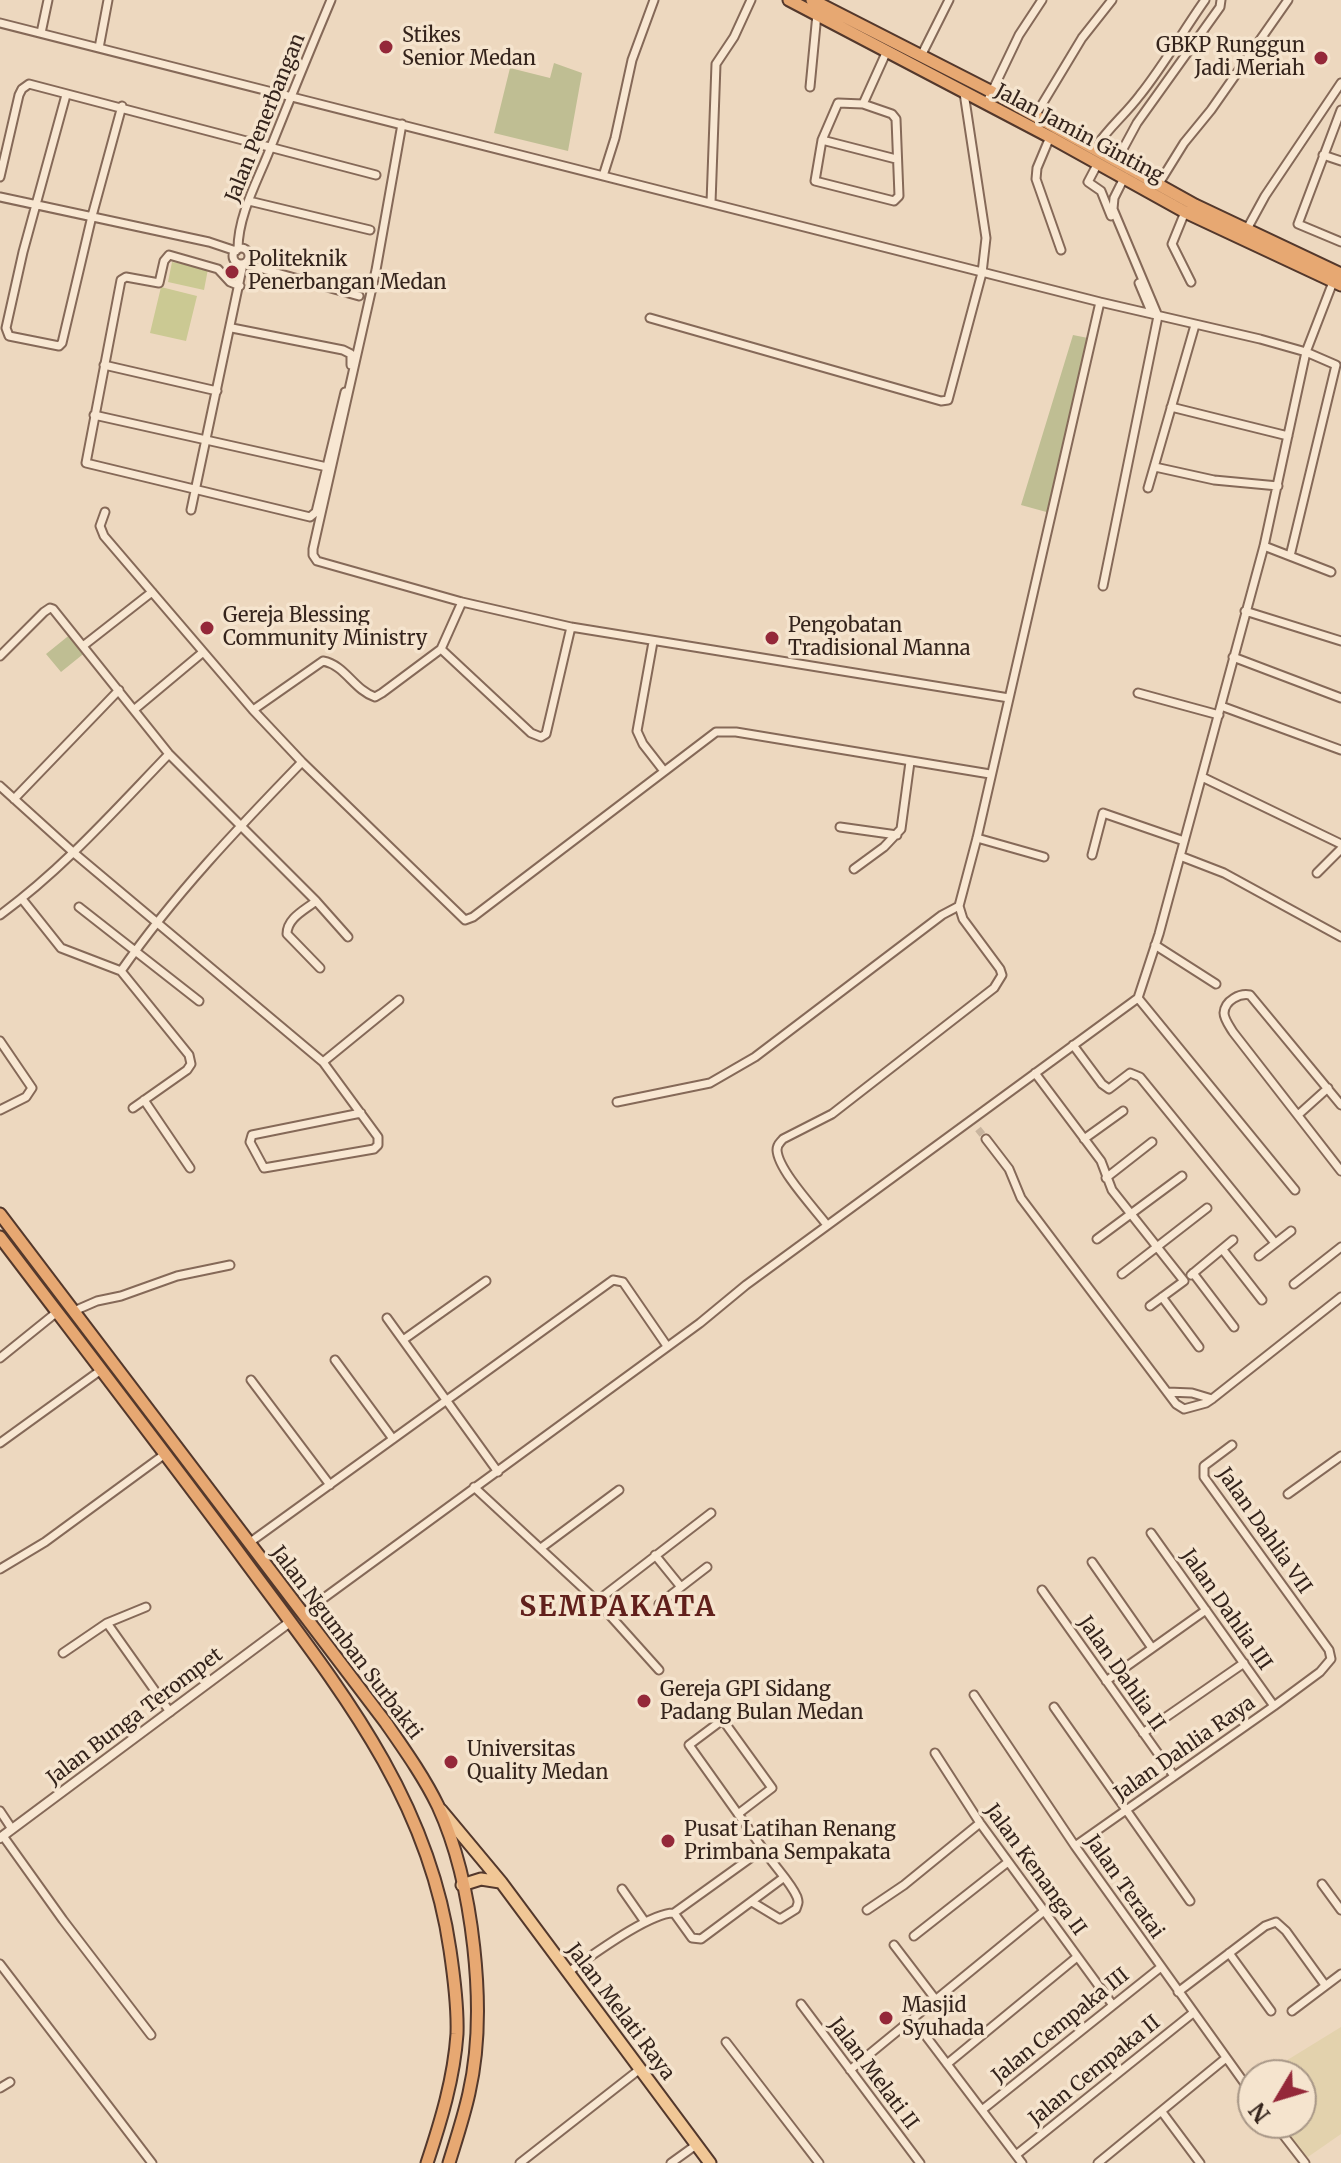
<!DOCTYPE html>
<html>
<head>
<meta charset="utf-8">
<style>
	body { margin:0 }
	#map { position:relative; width:1341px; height:2163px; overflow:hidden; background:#edd8bf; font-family:Merriweather,serif }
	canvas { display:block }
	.north { position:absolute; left:1237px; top:2059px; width:80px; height:80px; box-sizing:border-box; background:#f5e4ce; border:2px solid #a89787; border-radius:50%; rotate:232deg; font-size:22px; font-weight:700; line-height:32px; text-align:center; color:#35241c }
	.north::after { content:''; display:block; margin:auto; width:28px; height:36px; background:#942839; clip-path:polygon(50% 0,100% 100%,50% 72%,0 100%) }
</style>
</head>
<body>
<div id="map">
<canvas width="1341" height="2163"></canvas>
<div class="north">N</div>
</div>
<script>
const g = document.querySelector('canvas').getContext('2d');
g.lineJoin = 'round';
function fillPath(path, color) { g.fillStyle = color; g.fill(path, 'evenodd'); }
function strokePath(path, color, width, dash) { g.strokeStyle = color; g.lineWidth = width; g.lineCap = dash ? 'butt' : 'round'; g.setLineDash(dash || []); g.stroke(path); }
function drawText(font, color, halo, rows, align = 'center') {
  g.font = font + ' Merriweather,serif'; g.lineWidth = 7; g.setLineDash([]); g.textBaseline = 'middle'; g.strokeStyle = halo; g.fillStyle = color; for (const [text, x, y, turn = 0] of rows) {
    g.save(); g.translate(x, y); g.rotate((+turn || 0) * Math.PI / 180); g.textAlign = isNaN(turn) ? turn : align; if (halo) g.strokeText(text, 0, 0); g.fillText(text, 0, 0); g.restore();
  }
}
fillPath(new Path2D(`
	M 1341,2027 L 1341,2134 L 1305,2159 L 1279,2123 L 1301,2123 L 1301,2075 L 1263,2075 Z`), '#e3d2ad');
fillPath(new Path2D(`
	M 172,262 L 208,269 L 204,290 L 168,282 Z
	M 161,287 L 197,296 L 186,341 L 150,333 Z`), '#cbc993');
fillPath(new Path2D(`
	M 554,63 L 582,73 L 568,151 L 494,133 L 510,68 L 550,78 Z
	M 1073,335 L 1088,338 L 1050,513 L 1021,505 Z
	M 72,633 L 87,651 L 61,672 L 46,654 Z`), '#bfbe93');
strokePath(new Path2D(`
	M 978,1129 L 986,1139`), '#c8b49e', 7, [7, 3.5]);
const minor = new Path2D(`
	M 0,23 L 1100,302 L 977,838 L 959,906 L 963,919 L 1000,969 L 1002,975 L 994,988 L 832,1114 L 783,1139 C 780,1143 777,1144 777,1150 C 778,1170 815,1209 827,1225
	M 41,33 L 48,0
	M 99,48 L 108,0
	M 921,56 L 949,0
	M 810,87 L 817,14
	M 66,95 L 23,252 L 6,328 L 9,336 L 59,346 L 62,343 L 92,216 L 122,106
	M 863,104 L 838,103 L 822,140 L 815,181 L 894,201 L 899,196 L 896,119 L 892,114 L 863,104 L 886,53
	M 986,104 L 1019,35 L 1042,0
	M 1341,110 L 1298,224 L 1341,242
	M 1035,116 L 1082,38 L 1112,0
	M 402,124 L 376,270 L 313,549 L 313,555 L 317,561 L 462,602 L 571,627 L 1009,698
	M 1050,137 L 1037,168 L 1036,179 L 1061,250
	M 822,140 L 896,159
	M 1095,148 C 1110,126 1125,115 1140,95 C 1164,65 1183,31 1205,0
	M 1323,155 L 1341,161
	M 1117,160 L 1137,123 L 1220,7 L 1221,0
	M 1098,163 L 1088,182 L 1101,191 L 1111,216
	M 603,176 L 615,138 L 632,60 L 654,0
	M 0,177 L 19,95 L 22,89 L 29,84 L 376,175
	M 1158,185 L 1184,143 L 1211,110 L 1288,0
	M 0,197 L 209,242 L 236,251
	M 249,201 L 370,230
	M 711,203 L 716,64 L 734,37 L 751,0
	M 1185,212 L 1172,244 L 1191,282
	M 1247,229 L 1265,196 L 1341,83
	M233 256a8 8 0 1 1 16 0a8 8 0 1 1-16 0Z
	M 238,249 C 238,215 258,180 270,149 C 290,99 310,50 331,0
	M 245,264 L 359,296
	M 1139,283 L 1152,314
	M 240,286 L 230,282 L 218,269 L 169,255 L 164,261 L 159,283 L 126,277 L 121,280 L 86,463 L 310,517 L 316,512 L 345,392
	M 1100,302 L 1260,339 L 1306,352 L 1336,365 L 1290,556
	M 650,318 L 941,401 L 948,400 L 982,273 L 986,238 L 964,93
	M 232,328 L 343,350 L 351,354 L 351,365
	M 104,365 L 217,391
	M 1171,407 L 1288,436
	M 94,415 L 327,467
	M 1155,467 L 1214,480 L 1278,486
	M 1148,488 L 1195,325
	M 191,510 L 243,264
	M 105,512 L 100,526 L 104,536 L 253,710 L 302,762 L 465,920 L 473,917 L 716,732 L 736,732 L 990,774
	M 1264,546 L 1331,572
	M 1103,586 L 1158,316 L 1113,209 L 1114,198 L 1124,178
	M 1245,611 L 1341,641
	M 653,642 L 637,731 L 643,744 L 664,771
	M 83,646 L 152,592
	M 441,649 L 531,733 L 541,737 L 546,734 L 571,627
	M 0,656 L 44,612 L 50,608 L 53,609 L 169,754 L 316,901 L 348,937
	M 1233,657 L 1341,698
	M 1138,693 L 1219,715
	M 1221,706 L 1341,750
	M 135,709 L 202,653
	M 253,710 L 323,661 C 345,665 354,690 375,697 L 382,693 L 441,649 L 462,602
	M 1202,777 L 1341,844
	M 0,786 L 74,853 L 323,1062 L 378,1137 L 378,1145 L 374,1149 L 264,1168 L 250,1142 L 252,1135 L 361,1113
	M 14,799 L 119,690
	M 840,827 L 897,835
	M 977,838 L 1044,857
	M 1092,855 L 1103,813 L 1184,841
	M 1180,856 L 1224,873 L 1341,937
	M 854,869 L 884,847 L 901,829 L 910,762
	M 1317,873 L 1341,849
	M 22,899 L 61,948 L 121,971 L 189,1055 L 191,1064 L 187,1070 L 133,1108
	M 316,901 C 305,910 287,918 287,934 L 320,968
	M 79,907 L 199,1001
	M 0,915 C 63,869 115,810 169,754
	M 1155,945 L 1216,984
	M 121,971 C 174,895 238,828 302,762
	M 1138,998 L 1295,1190
	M 0,1041 L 32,1088 L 26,1097 L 0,1110
	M 1073,1045 L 1102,1084 L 1109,1089 L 1130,1073 L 1140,1077 L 1275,1243
	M 323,1062 L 399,1000
	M 1035,1073 L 1101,1161 L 1112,1190 L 1184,1281 L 1150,1306
	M 144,1100 L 190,1168
	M 617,1102 L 710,1083 L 755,1057 L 942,915 L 959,906
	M 1341,1105 L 1250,995 C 1240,993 1225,1000 1224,1013 C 1224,1019 1230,1027 1233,1032 L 1341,1171
	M 1298,1115 L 1328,1088
	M 986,1139 L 1009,1169 L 1021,1198 L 1176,1404 L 1184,1409 L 1206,1403 L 1212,1399 L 1341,1297
	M 1084,1139 L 1123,1111
	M 1106,1178 L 1152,1142
	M 1097,1239 L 1182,1176
	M 1223,1250 L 1262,1300
	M 1259,1256 L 1291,1231
	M 1193,1273 L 1234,1327
	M 1122,1274 L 1207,1208
	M 1191,1275 L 1233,1240
	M 1294,1284 L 1341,1247
	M 1162,1297 L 1199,1347
	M 74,1311 L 97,1301 L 121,1296 L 177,1276 L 230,1265
	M 387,1318 L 498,1472
	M 403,1340 L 486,1281
	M 0,1358 L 57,1312
	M 335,1360 L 393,1439
	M 251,1380 L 330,1485
	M 1168,1392 L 1192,1393 L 1212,1399
	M 0,1443 L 101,1370
	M 474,1487 L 597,1601 L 659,1670
	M 1288,1494 L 1341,1456
	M 1151,1533 L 1274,1706
	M 249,1543 L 613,1280 L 623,1282 L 667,1346
	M 541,1548 L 619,1490
	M 655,1555 L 681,1587
	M 1092,1562 L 1152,1648
	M 0,1569 L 45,1542 L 165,1454
	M 1042,1590 L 1174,1776
	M 597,1601 L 711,1513
	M 659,1604 L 707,1567
	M 302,1614 L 700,1323 L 746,1285 L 1138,998 L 1159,934 L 1264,546 L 1306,352 L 1333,282
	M 107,1623 L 146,1607
	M 63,1653 L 107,1623 L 170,1712
	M 1106,1681 L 1206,1610
	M 974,1695 L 1075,1846 L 1253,2095
	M 1054,1707 L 1190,1901
	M 1143,1733 L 1244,1663
	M 935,1753 L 980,1823 L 1112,2004
	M 0,1811 L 12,1829
	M 738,1814 L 772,1788 L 725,1723 L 721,1721 L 689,1745 C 715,1782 742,1819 768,1856 C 777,1869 791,1883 797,1897 C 799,1903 798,1903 796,1909 L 780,1919 L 752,1902
	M 3,1836 L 63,1920 L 151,2035
	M 1075,1846 L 1274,1706 L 1320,1672 L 1331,1659 L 1329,1650 L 1204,1477 L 1204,1466 L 1232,1445
	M 1322,1884 L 1341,1910
	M 622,1889 L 645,1922
	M 867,1910 L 904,1885 L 980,1823
	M 674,1913 L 692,1938 L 701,1939 L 783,1878
	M 914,1936 L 1008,1862
	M 894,1945 L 936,2000
	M 1229,1953 L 1271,2011
	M 0,1964 L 152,2163
	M 568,1972 C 590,1957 650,1912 674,1913 L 763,1849
	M 1178,1992 L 1265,1926 L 1276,1922 L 1286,1931 L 1325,1985
	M 801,2004 L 920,2163
	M 1292,2011 L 1341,1974
	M 913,2019 L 1022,2163
	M 726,2042 L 819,2163
	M 947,2064 L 1077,1957
	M 850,2070 L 1044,1911
	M 0,2088 L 10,2082
	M 982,2110 L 1161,1967
	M 1162,2112 L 1200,2163
	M 1274,2123 L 1305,2163
	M 1016,2155 L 1193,2013
	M 520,2163 L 640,2069
	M 671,2163 L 696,2145
	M 1098,2163 L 1226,2058`);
const tertiary = new Path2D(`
	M 0,1838 L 290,1622`);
const primary = new Path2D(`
	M 441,1810 L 501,1882 L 710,2163
	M 462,1885 L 481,1879 L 500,1882`);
const trunk = new Path2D(`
	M 789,0 L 1050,137 L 1185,212 L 1341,285
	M 812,0 L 992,92 L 1195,205 L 1341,274
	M 0,1214 L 386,1723 C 404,1749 424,1777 438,1806 C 473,1882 488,2011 469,2093 C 464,2116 456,2140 449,2163
	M 0,1237 C 79,1341 159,1445 237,1550 C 330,1677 427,1789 450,1950 C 454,1977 458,2006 457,2034 C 454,2078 441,2121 427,2163`);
strokePath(minor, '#856958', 11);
strokePath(tertiary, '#856958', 12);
strokePath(primary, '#53382c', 15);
strokePath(trunk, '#53382c', 15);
strokePath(minor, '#f8e7d2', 7);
strokePath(tertiary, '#f8e7d2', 8);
strokePath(primary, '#f1c796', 11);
strokePath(trunk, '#e7a872', 11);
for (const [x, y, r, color] of [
	[386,47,8,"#942839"],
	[1321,58,8,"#942839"],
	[232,272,8,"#942839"],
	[207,628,8,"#942839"],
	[772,638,8,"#942839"],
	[644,1701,8,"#942839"],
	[451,1762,8,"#942839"],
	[668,1841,8,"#942839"],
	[886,2018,8,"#942839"]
]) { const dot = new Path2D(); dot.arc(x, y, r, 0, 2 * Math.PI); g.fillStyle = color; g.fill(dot); strokePath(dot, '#f5e4ce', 3); }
drawText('20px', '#35241c', '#f5e4ce', [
	["Stikes",402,36],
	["Senior Medan",402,59],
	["GBKP Runggun",1305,46,"right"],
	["Jadi Meriah",1305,69,"right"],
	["Politeknik",248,260],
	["Penerbangan Medan",248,283],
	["Gereja Blessing",223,616],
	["Community Ministry",223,639],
	["Pengobatan",788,626],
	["Tradisional Manna",788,649],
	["Gereja GPI Sidang",660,1690],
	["Padang Bulan Medan",660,1713],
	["Universitas",467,1750],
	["Quality Medan",467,1773],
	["Pusat Latihan Renang",684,1830],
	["Primbana Sempakata",684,1853],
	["Masjid",902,2006],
	["Syuhada",902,2029]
], 'left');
drawText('20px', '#35241c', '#f5e4ce', [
	["Jalan Penerbangan",266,118,-68],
	["Jalan Jamin Ginting",1079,134,28],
	["Jalan Dahlia VII",1264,1531,55],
	["Jalan Dahlia III",1226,1610,55],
	["Jalan Ngumban Surbakti",346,1643,53],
	["Jalan Dahlia II",1121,1674,55],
	["Jalan Bunga Terompet",135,1717,-37],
	["Jalan Dahlia Raya",1185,1749,-35],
	["Jalan Kenanga II",1035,1870,54],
	["Jalan Teratai",1124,1887,55],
	["Jalan Melati Raya",620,2012,53],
	["Jalan Cempaka III",1061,2026,-39],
	["Jalan Cempaka II",1095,2071,-39],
	["Jalan Melati II",873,2074,53]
]);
g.letterSpacing = '2px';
drawText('bold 28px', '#61201c', '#f5e4ce', [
	["SEMPAKATA",618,1608]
]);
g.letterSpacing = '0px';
</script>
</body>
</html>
